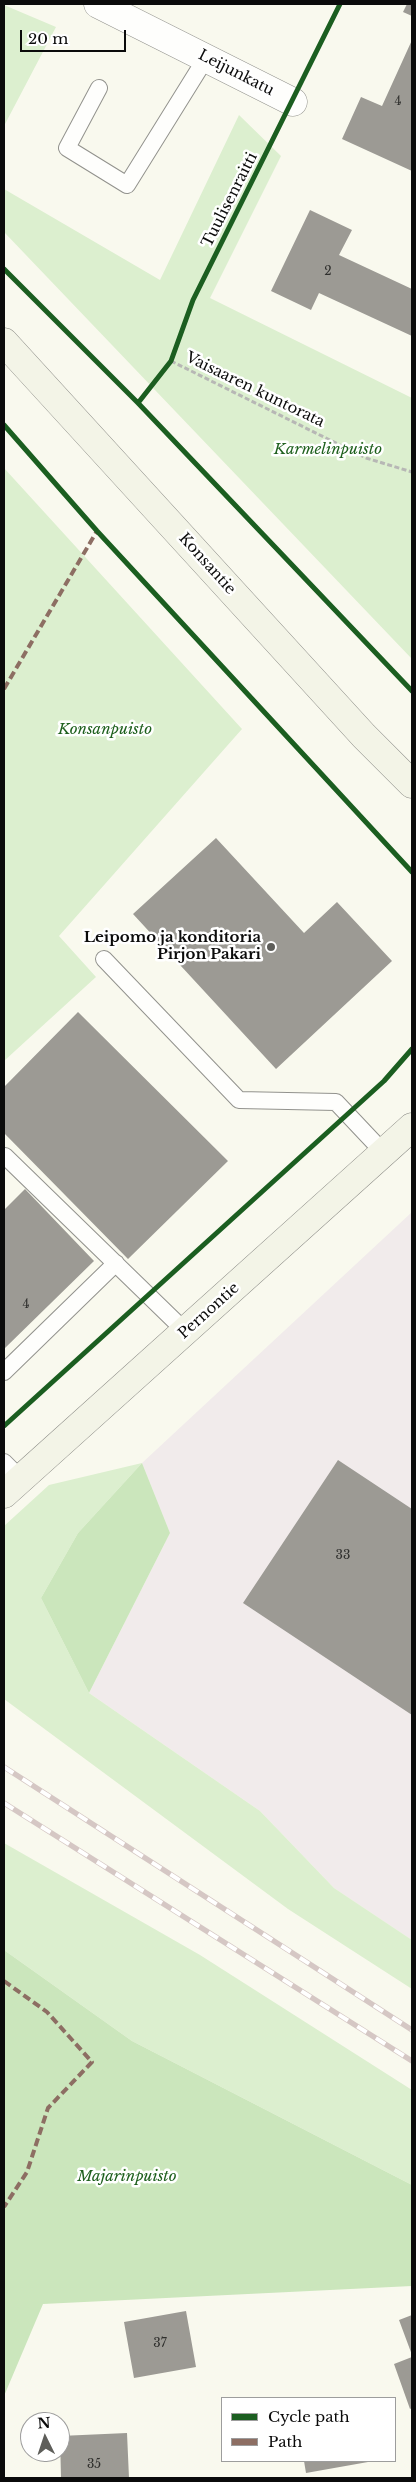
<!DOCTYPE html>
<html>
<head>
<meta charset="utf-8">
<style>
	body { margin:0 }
	#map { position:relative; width:416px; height:2482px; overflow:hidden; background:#f9f9ee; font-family:"Libre Baskerville",serif }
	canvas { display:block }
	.frame { position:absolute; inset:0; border:5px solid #0b0b0b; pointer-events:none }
	.legend { position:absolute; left:221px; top:2397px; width:175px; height:65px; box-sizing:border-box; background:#fff; border:1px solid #9d9d9d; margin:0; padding:6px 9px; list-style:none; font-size:15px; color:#0b0b0b }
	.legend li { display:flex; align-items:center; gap:10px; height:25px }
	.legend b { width:25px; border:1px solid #9d9d9d }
	.north { position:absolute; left:20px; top:2412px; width:50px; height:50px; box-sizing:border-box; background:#fff; border:1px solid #9d9d9d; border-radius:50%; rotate:356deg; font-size:14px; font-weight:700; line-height:20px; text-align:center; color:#0b0b0b }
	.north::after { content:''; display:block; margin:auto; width:18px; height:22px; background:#5e5e5a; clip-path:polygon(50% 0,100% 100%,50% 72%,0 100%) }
	.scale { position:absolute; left:20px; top:30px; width:106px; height:22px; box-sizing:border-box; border:2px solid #0b0b0b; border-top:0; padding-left:6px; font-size:15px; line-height:18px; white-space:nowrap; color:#0b0b0b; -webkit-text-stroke:4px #fff; paint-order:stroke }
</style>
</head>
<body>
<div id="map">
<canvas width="416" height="2482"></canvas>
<div class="frame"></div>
<ul class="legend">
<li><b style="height:6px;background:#1b5e20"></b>Cycle path</li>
<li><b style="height:6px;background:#8d6e63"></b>Path</li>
</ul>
<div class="north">N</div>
<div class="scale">20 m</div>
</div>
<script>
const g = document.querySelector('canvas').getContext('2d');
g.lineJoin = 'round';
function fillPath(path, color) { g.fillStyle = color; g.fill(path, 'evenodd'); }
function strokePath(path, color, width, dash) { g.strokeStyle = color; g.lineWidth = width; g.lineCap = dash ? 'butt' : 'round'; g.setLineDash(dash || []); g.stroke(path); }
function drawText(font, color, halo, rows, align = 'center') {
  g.font = font + ' "Libre Baskerville",serif'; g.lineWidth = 5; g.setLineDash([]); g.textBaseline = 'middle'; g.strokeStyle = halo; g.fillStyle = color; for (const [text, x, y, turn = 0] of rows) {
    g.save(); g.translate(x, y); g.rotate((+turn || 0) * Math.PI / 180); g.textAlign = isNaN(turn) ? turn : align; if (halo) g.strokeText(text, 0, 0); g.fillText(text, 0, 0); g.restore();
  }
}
fillPath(new Path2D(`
	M 412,1212 L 412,1940 L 334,1888 L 260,1811 L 89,1693 L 170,1533 L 142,1463 Z`), '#f1ebeb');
fillPath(new Path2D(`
	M 4,5 L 56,27 L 4,126 Z
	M 239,115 L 281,156 L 210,298 L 412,398 L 412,659 L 4,232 L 4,189 L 160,280 Z
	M 4,468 L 242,729 L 59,936 L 96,977 L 4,1061 Z
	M 142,1463 L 78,1533 L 41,1598 L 89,1693 L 260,1811 L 334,1888 L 412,1940 L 412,1989 L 288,1909 L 4,1699 L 4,1526 L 49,1485 Z
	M 4,1843 L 200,1955 L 412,2090 L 412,2185 L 132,2041 L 4,1950 Z`), '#dcefcf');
fillPath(new Path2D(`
	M 142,1463 L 170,1533 L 89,1693 L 41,1598 L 78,1533 Z
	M 4,1950 L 132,2041 L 412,2185 L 412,2286 L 43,2304 L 4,2396 Z`), '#cbe6bc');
fillPath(new Path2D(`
	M 407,4 L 412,4 L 412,16 L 403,12 Z
	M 412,40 L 412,171 L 342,139 L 361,97 L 382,106 Z
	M 310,210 L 352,230 L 339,255 L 412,289 L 412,336 L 319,293 L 311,310 L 271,291 Z
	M 216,838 L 304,933 L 337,902 L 392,961 L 276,1069 L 133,914 Z
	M 78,1012 L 228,1161 L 128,1259 L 4,1133 L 4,1087 Z
	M 25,1189 L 94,1261 L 4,1349 L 4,1210 Z
	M 338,1460 L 412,1509 L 412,1715 L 243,1603 Z
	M 186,2311 L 196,2367 L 134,2378 L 124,2322 Z
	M 412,2315 L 412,2355 L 399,2320 Z
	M 412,2357 L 412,2408 L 410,2409 L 394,2364 Z
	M 127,2433 L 129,2478 L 61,2478 L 60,2436 Z
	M 304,2461 L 368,2461 L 368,2462 L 306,2473 Z`), '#9c9a94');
const lane = new Path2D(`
	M 99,88 L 67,148 L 127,185 L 206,58
	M 104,959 L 239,1100 L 336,1102 L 385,1154
	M 4,1157 L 5,1156 L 186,1332
	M 4,1372 L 116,1263
	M 4,1462 L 21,1479`);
const street = new Path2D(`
	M 98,4 L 293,102`);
const secondary = new Path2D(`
	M 4,342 L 364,736 L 412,784
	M 4,1494 L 412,1127`);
strokePath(lane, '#92928d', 18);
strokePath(street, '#92928d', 29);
strokePath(secondary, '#898984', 29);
strokePath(new Path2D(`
	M 171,361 L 366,458 L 412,472`), '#b7b7b5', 3, [5, 2.5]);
strokePath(lane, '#fefefc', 16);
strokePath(street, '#fefefc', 28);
strokePath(secondary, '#f3f4e7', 28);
const rail = new Path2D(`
	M 4,1767 L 412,2030
	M 4,1803 L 412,2061`);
strokePath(rail, '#d5c7c4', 5.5);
strokePath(rail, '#fff', 4, [11]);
strokePath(new Path2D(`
	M 4,689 L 97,531
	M 4,1981 L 47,2012 L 92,2062 L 48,2108 L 27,2172 L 4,2207`), '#8d6e63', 4, [8, 4]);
strokePath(new Path2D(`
	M 4,269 L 138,403 L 412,691
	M 138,403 L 171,361 L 193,300 L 340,4
	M 4,425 L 97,531 L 412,872
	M 4,1426 L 384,1081 L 412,1049`), '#1b5e20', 5);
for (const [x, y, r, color] of [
	[271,947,5,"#5e5e5a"]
]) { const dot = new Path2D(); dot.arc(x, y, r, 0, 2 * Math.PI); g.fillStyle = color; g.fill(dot); strokePath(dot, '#fff', 2); }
drawText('12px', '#2f2f2d', null, [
	["4",398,102],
	["2",328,272],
	["4",26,1305],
	["33",343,1556],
	["37",160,2344],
	["35",94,2465]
]);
drawText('15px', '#0b0b0b', '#fff', [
	["Leijunkatu",236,73,27],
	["Tuulisenraitti",230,200,-63],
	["Vaisaaren kuntorata",255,390,26],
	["Konsantie",207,564,48],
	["Pernontie",209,1311,-42]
]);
drawText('italic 15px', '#1f601e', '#fff', [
	["Karmelinpuisto",328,450],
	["Konsanpuisto",105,730],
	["Majarinpuisto",127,2177]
]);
drawText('bold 15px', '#0b0b0b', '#fff', [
	["Leipomo ja konditoria",261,938],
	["Pirjon Pakari",261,955]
], 'right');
</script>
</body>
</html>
